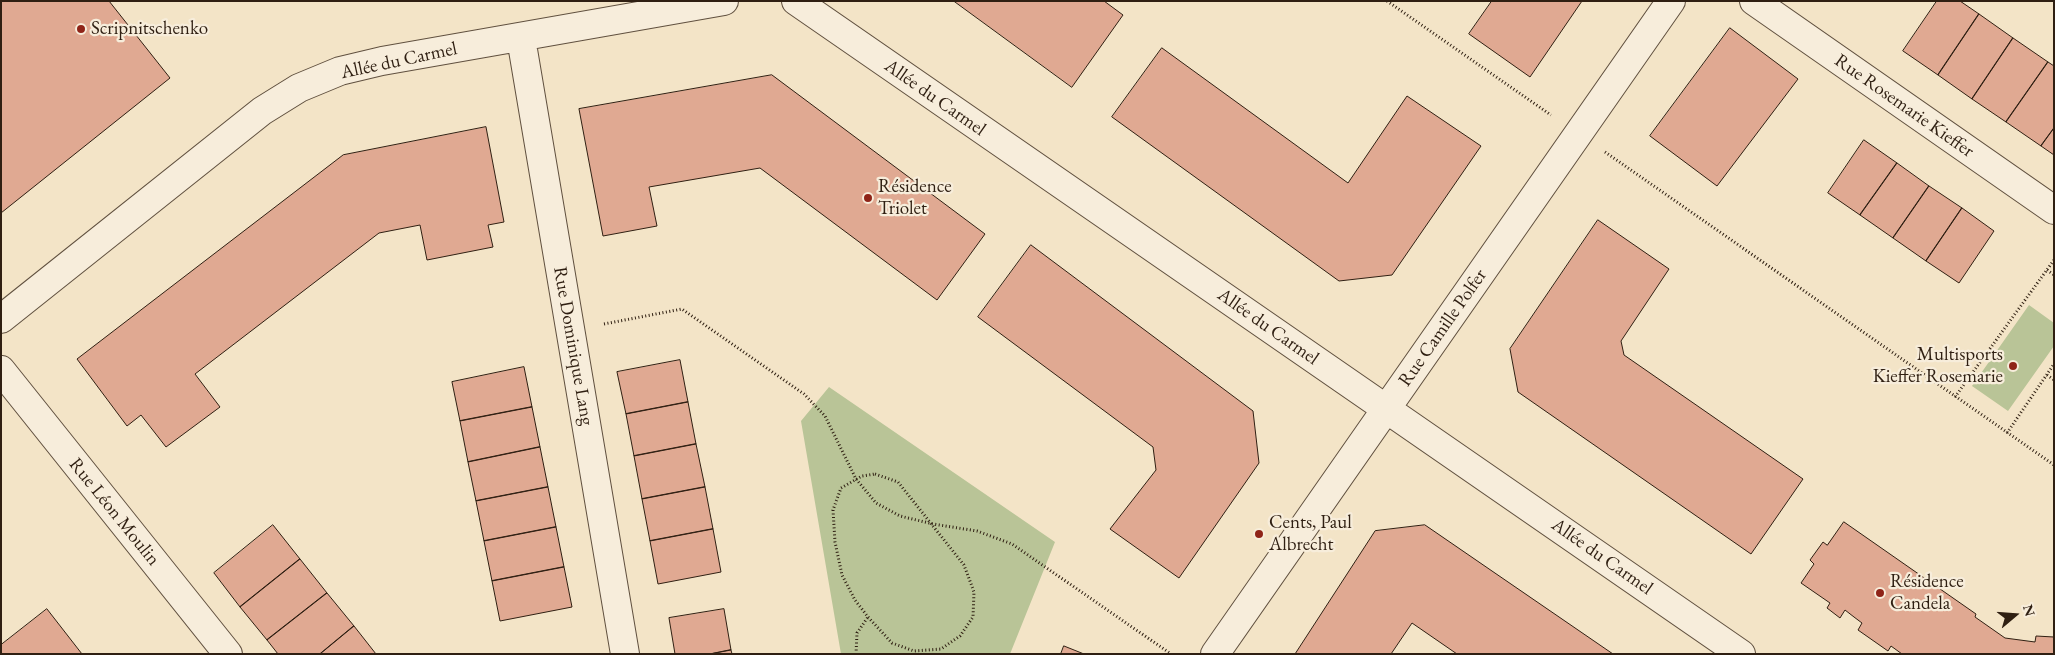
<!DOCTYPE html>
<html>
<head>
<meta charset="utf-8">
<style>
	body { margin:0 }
	#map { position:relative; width:2055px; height:655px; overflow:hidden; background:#f3e4c7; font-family:"EB Garamond",serif }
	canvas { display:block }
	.frame { position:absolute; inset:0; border:2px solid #2f1f12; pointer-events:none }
	.north { position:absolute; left:1990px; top:590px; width:50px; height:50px; -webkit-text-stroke:4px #f7eddb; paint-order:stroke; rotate:72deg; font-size:14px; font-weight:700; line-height:20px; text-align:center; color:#2f1f12 }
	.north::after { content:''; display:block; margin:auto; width:18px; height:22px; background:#2f1f12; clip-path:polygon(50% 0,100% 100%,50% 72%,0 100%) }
</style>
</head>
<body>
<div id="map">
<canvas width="2055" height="655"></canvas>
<div class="frame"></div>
<div class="north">N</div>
</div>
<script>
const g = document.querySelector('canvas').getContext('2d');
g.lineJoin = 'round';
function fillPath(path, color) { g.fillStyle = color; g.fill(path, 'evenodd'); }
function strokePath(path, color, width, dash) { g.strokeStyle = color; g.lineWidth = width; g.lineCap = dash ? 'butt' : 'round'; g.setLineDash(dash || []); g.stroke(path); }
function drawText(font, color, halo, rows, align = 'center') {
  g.font = font + ' "EB Garamond",serif'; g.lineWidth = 4.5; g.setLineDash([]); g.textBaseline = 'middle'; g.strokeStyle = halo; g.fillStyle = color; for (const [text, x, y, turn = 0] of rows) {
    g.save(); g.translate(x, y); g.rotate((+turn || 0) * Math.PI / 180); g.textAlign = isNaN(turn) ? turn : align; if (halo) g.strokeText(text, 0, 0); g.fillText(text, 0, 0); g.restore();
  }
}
fillPath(new Path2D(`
	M 2029,305 L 2054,323 L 2054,346 L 2008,411 L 1972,386 Z
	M 829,387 L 1055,542 L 1010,654 L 841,654 L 801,421 Z`), '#b9c497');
const building = new Path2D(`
	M 1,1 L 109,1 L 170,78 L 1,213 Z
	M 954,1 L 1104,1 L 1123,15 L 1072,87 Z
	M 1492,1 L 1582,1 L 1530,77 L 1469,34 Z
	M 1937,1 L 1960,1 L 1979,14 L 1938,75 L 1903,51 Z
	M 1979,14 L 2013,38 L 1972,99 L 1938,75 Z
	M 1730,28 L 1798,79 L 1717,186 L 1650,136 Z
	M 2013,38 L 2048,62 L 2006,122 L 1972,99 Z
	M 1162,48 L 1348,183 L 1407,96 L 1481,146 L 1392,275 L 1339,281 L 1112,117 Z
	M 2048,62 L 2054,66 L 2054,128 L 2041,146 L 2006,122 Z
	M 772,75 L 985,234 L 937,300 L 760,168 L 649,187 L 657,226 L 603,236 L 579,109 Z
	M 486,127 L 504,222 L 488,225 L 493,247 L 427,260 L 420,225 L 379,233 L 195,374 L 220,407 L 166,447 L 141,415 L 127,426 L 77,359 L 343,155 Z
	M 2054,128 L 2054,155 L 2041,146 Z
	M 1864,140 L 1897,163 L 1860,215 L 1828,193 Z
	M 1897,163 L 1929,186 L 1893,238 L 1860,215 Z
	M 1929,186 L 1962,208 L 1926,261 L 1893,238 Z
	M 1962,208 L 1994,231 L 1959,283 L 1926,261 Z
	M 1598,220 L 1669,269 L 1621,341 L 1624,355 L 1803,479 L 1751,554 L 1518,392 L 1510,349 Z
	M 1031,245 L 1253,411 L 1259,463 L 1179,578 L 1110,529 L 1156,470 L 1153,447 L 978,317 Z
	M 680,360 L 688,402 L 626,414 L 617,372 Z
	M 524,367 L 532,407 L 460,421 L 452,382 Z
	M 688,402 L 696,444 L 634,456 L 626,414 Z
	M 532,407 L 540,447 L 468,462 L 460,421 Z
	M 696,444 L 705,487 L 642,499 L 634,456 Z
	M 540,447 L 548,487 L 476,501 L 468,462 Z
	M 548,487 L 556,527 L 484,541 L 476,501 Z
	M 705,487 L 713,529 L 650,541 L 642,499 Z
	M 1844,522 L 1976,614 L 1975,617 L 2005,638 L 2035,642 L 2036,636 L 2054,637 L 2054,654 L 1902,654 L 1891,646 L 1888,651 L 1858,630 L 1862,623 L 1854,617 L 1845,610 L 1840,618 L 1827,608 L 1830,603 L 1801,583 L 1814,564 L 1810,560 L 1823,542 L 1827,545 Z
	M 273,525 L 300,559 L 240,607 L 214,573 Z
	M 1425,525 L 1492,571 L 1613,654 L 1457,654 L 1412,623 L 1391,654 L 1295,654 L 1375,531 Z
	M 556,527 L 564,567 L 492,581 L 484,541 Z
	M 713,529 L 721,572 L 658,584 L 650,541 Z
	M 300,559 L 327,593 L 267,640 L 240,607 Z
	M 564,567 L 572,607 L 500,621 L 492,581 Z
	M 327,593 L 354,626 L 320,654 L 278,654 L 267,640 Z
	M 47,609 L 82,654 L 1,654 L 1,645 Z
	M 724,609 L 731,650 L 710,654 L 675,654 L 669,618 Z
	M 354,626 L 376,654 L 320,654 Z
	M 1064,646 L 1084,654 L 1061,654 Z
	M 731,650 L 732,654 L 710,654 Z`);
fillPath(building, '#e0a992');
strokePath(building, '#2f1f12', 1);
const minor = new Path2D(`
	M 796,1 L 1741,654
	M 1754,1 L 2054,210
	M 521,38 L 625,654
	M 1,319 L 262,111 L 299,88 L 340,71 L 382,61 L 724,1
	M 1,370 L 228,654
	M 1215,654 L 1671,1`);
strokePath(minor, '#60503f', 30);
strokePath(new Path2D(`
	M 1387,1 L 1551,115
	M 1605,152 L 2054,465
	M 2047,270 L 2054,275
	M 604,324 L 682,309 L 804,394 L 825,416 L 856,479 L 876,503 L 900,516 L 933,524 L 977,531 L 1012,544 L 1171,654
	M 2047,375 L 2054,380
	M 1955,397 L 2054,260
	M 2007,433 L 2054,364
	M 875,474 L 898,482 L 964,565 L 974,592 L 973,617 L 960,636 L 941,649 L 914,651 L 892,643 L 868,617 L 855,600 L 842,575 L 835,542 L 833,510 L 841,488 L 862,476 Z
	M 856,654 L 857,633 L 868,617`), '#2f1f12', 3, [1, 2.5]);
strokePath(minor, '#f7eddb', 28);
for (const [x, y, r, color] of [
	[81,29,5,"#8f2418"],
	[868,198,5,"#8f2418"],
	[2013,366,5,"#8f2418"],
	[1259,534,5,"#8f2418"],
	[1880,593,5,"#8f2418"]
]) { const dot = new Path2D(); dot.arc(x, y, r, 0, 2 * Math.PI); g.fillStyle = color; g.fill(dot); strokePath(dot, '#f7eddb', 2); }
drawText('19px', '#2f1f12', '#f7eddb', [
	["Scripnitschenko",91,29],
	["Résidence",878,187],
	["Triolet",878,209],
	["Multisports",2003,355,"right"],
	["Kieffer Rosemarie",2003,377,"right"],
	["Cents, Paul",1269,523],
	["Albrecht",1269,545],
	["Résidence",1890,582],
	["Candela",1890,604]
], 'left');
drawText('19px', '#2f1f12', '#f7eddb', [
	["Allée du Carmel",399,61,-12],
	["Allée du Carmel",935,98,35],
	["Rue Rosemarie Kieffer",1904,106,35],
	["Allée du Carmel",1268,327,35],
	["Rue Camille Polfer",1443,328,-55],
	["Rue Dominique Lang",573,346,80],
	["Rue Léon Moulin",114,512,51],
	["Allée du Carmel",1602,557,35]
]);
</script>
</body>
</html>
